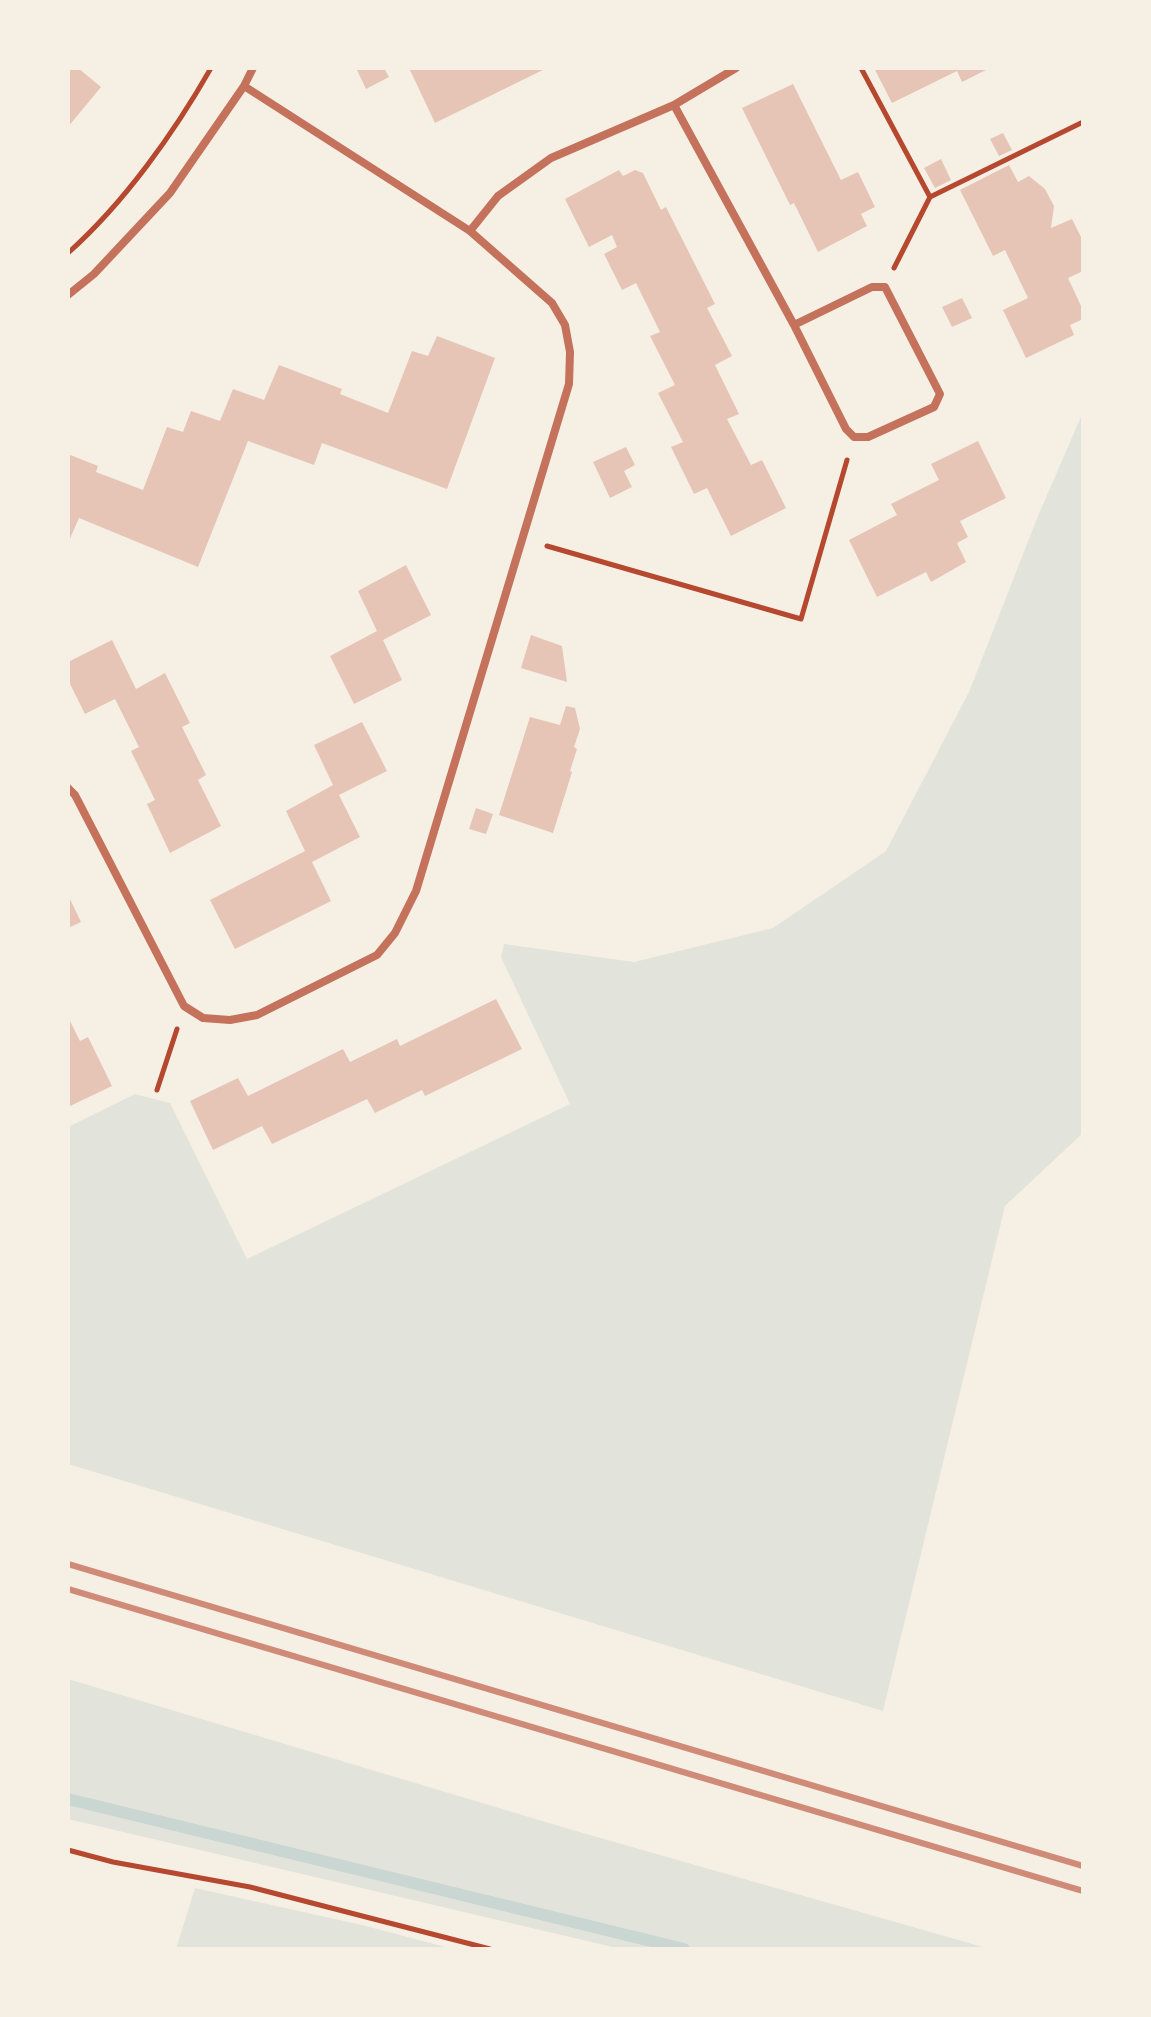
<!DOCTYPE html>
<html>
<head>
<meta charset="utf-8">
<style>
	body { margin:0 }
	#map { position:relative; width:1151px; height:2017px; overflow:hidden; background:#f6efe4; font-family:Ubuntu,sans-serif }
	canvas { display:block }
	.frame { position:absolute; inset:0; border:70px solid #f6efe4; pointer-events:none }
</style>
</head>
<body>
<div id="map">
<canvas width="1151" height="2017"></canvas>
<div class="frame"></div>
</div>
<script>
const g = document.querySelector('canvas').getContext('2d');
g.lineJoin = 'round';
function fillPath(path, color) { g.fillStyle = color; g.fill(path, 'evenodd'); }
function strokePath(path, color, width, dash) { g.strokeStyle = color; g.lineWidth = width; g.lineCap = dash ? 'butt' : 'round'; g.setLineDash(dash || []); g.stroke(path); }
fillPath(new Path2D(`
	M 1083,412 L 1083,1133 L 1005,1206 L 883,1711 L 68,1464 L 68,1127 L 135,1094 L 170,1103 L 247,1259 L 570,1104 L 501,957 L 504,944 L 634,962 L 773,928 L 886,851 L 969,692 L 1038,516 Z
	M 68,1679 L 569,1829 L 990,1949 L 621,1949 L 68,1819 Z
	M 195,1888 L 362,1925 L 453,1949 L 176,1949 Z`), '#e2e4dc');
strokePath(new Path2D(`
	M 68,1799 L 684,1949`), '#c9d6d2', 12);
fillPath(new Path2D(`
	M 68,68 L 78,68 L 101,87 L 68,127 Z
	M 356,68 L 384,68 L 389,77 L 366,89 Z
	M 409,68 L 547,68 L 435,123 Z
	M 874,68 L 990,68 L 962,82 L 957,71 L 892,103 Z
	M 793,84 L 841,180 L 858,172 L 875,207 L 861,214 L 867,226 L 818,252 L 794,203 L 790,205 L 742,108 Z
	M 1003,133 L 1012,150 L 999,156 L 990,139 Z
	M 941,159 L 951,180 L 935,188 L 924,168 Z
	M 1009,165 L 1018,182 L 1029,176 L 1045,189 L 1054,206 L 1051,228 L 1072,219 L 1083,241 L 1083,271 L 1068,278 L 1083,310 L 1083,319 L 1070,325 L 1074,335 L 1026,358 L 1003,310 L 1028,298 L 1005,250 L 993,256 L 960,190 Z
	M 619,170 L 623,176 L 635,170 L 643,173 L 661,210 L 666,207 L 715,304 L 707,308 L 732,356 L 715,365 L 739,414 L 727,419 L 751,465 L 762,460 L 786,508 L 731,536 L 707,488 L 694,494 L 671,447 L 683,442 L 658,393 L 675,385 L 650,336 L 660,332 L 636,283 L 622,290 L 604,254 L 617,247 L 612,235 L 589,247 L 565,199 Z
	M 962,298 L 972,318 L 952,327 L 942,307 Z
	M 437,336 L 495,358 L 447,489 L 322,443 L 314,465 L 248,441 L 198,567 L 79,518 L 68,543 L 68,454 L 98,466 L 96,472 L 143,490 L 167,427 L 183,432 L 191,411 L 220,421 L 233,389 L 264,400 L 279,365 L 342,389 L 340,394 L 388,413 L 412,351 L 428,356 Z
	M 978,441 L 1006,498 L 960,521 L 968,537 L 957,543 L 966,562 L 931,582 L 926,572 L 877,597 L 849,540 L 897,515 L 891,504 L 939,480 L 931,464 Z
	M 626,447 L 635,465 L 624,471 L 632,487 L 610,498 L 593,462 Z
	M 406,565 L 431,615 L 383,640 L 402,680 L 354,704 L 330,656 L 377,631 L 358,591 Z
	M 531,635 L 562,646 L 567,682 L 521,668 Z
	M 112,640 L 136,689 L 165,673 L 190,723 L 182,727 L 206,775 L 198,780 L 221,826 L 170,853 L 147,804 L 155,800 L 131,751 L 139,747 L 115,699 L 85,714 L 68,680 L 68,662 Z
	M 566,706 L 575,708 L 580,729 L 574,747 L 577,749 L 570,771 L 572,772 L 553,833 L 499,815 L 530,717 L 560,725 Z
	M 362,722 L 387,771 L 339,795 L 360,837 L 312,862 L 331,901 L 235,949 L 210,900 L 305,851 L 286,811 L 333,785 L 314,745 Z
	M 476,808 L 493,814 L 486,834 L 469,829 Z
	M 68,895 L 81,922 L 68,928 Z
	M 496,999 L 522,1049 L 425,1096 L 422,1090 L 375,1113 L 367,1099 L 272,1144 L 262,1126 L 213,1150 L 190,1101 L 238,1078 L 248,1096 L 343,1049 L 350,1062 L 397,1039 L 400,1046 Z
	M 68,1017 L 80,1041 L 88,1037 L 112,1086 L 68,1107 Z`), '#e6c5b7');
strokePath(new Path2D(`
	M 861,68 L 930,197
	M 68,253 C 124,203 174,133 211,68
	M 894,268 L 930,197 L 1083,122
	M 547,546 L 801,619 L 847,460
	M 157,1090 L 177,1029
	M 68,1850 L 113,1862 L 250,1887 L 490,1949`), '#b5482f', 5);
strokePath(new Path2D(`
	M 674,105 L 794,325 L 846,429 L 854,437 L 868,437 L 934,407 L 940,394 L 885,287 L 872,287 L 794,325
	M 470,231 L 498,196 L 551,158 L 674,105 L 736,68
	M 68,295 L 94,274 L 170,193 L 244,86 L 253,68
	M 68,788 L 75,795 L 184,1006 L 203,1018 L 230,1020 L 257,1015 L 377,955 L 395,933 L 416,891 L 569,384 L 570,352 L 565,325 L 552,303 L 470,231 L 244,86`), '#c5725c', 8);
strokePath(new Path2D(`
	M 68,1564 L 1083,1866
	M 68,1589 L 1083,1891`), '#cf8b77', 6);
</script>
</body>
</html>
